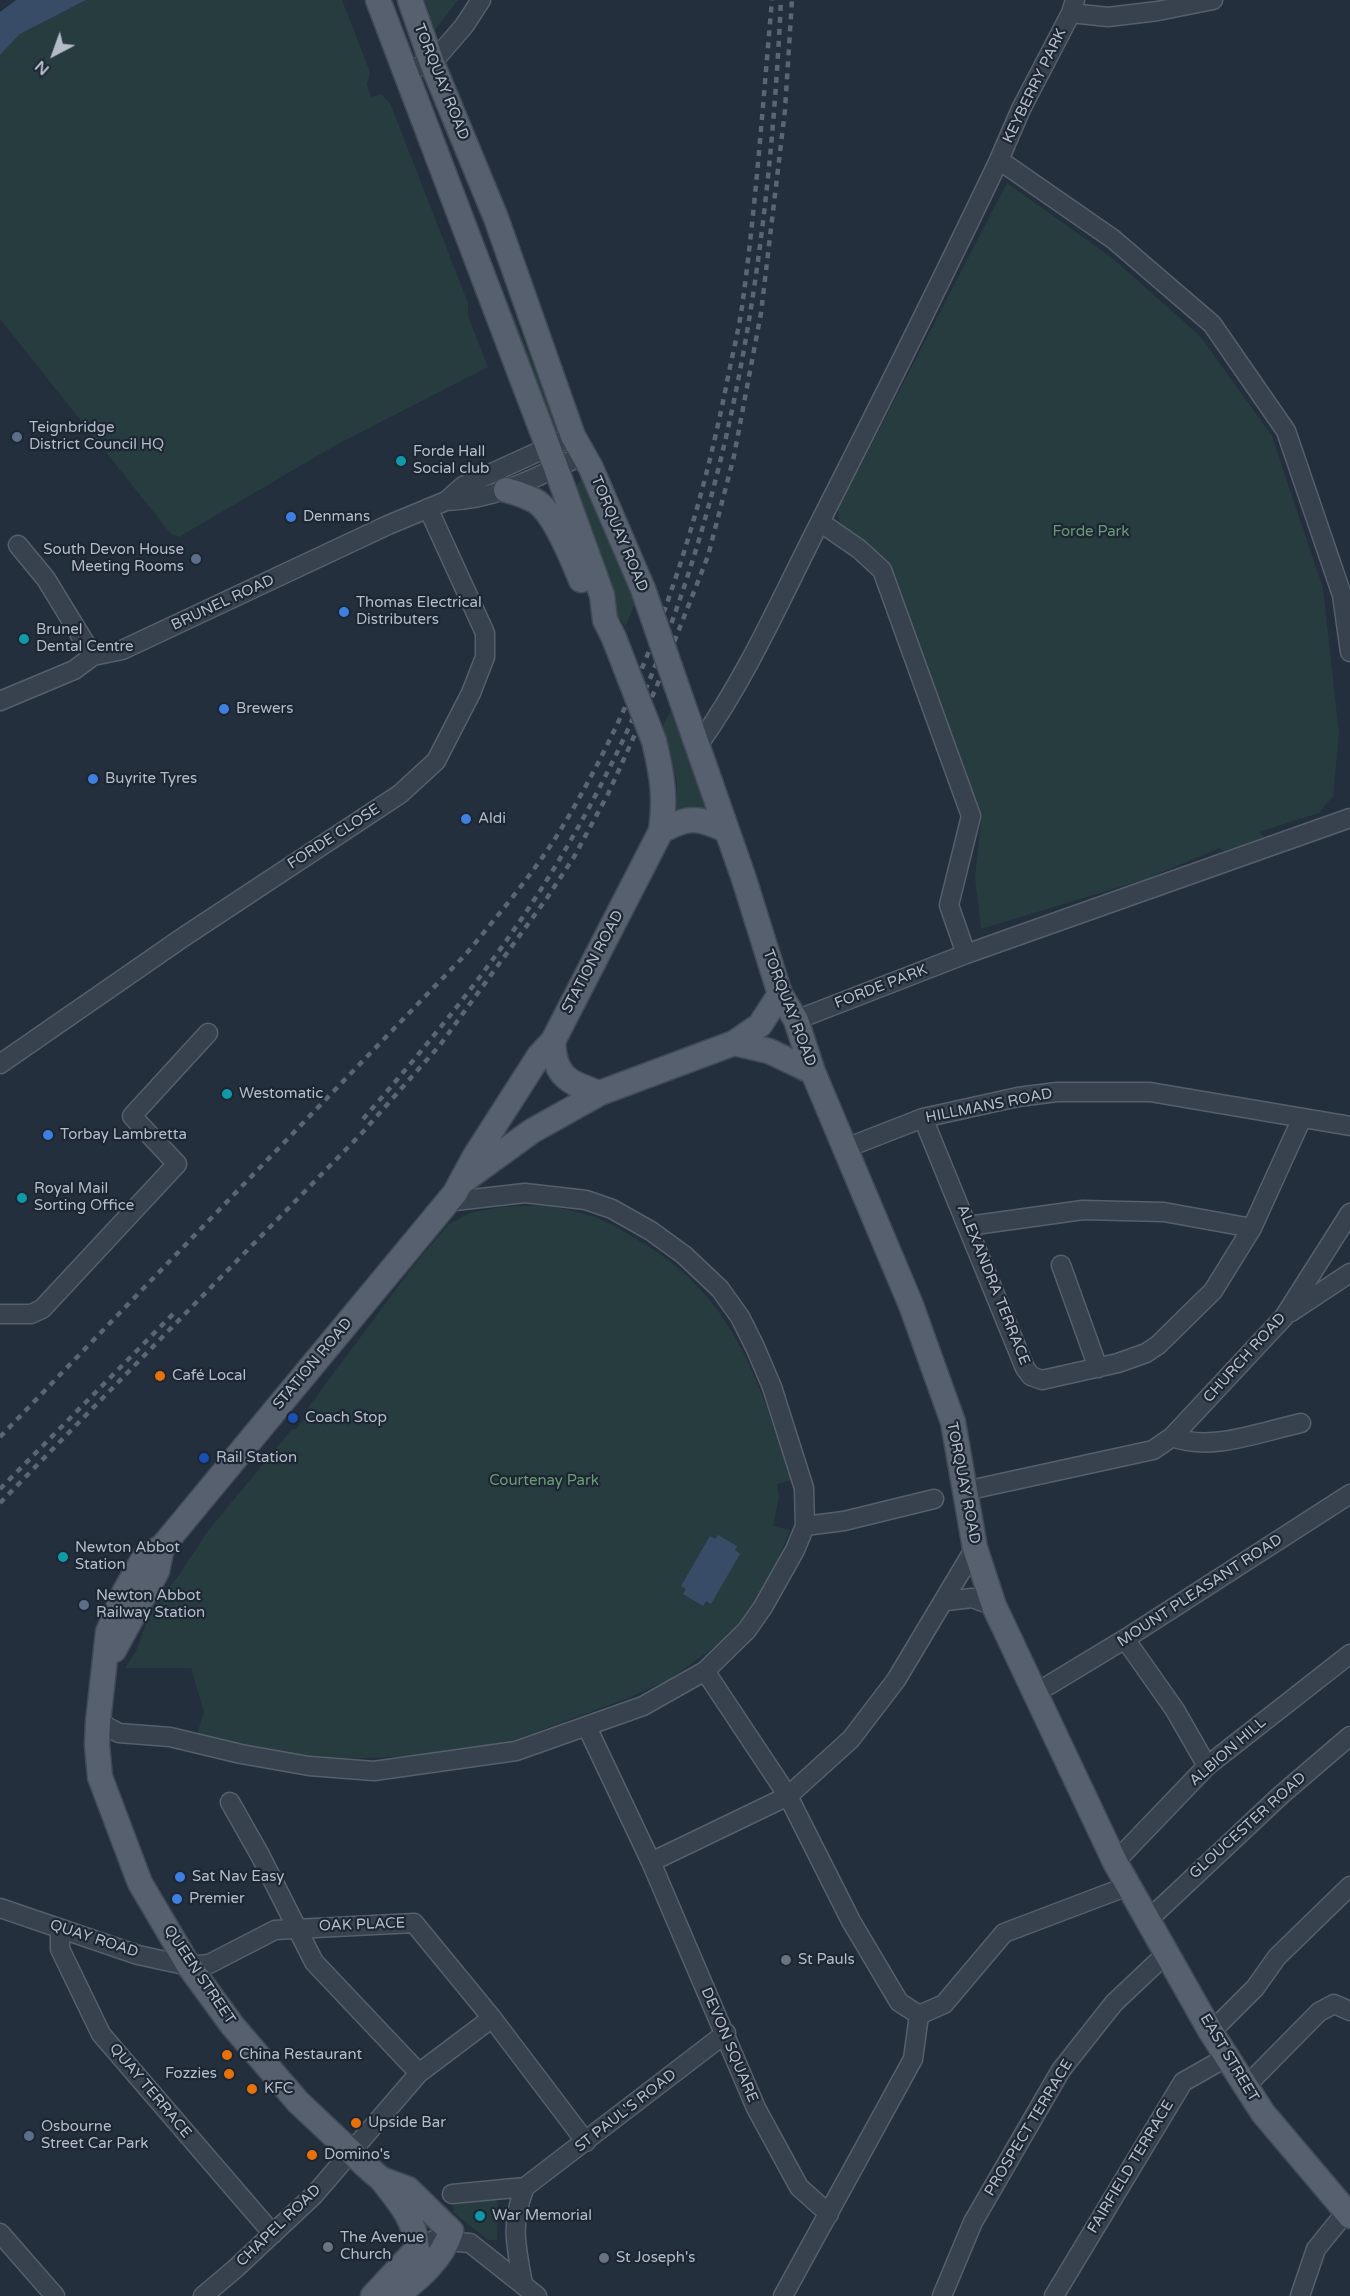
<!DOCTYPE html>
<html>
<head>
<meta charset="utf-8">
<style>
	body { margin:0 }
	#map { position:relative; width:1350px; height:2296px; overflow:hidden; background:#242f3e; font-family:"Varela Round",sans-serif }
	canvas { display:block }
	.north { position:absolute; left:24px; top:24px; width:60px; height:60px; -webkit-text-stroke:4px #1d2633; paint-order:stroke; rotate:221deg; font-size:16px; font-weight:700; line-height:24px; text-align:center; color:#b4bcc9 }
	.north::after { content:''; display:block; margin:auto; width:21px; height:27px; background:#b4bcc9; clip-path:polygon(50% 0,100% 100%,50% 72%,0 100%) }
</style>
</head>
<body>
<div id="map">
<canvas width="1350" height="2296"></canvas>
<div class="north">N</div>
</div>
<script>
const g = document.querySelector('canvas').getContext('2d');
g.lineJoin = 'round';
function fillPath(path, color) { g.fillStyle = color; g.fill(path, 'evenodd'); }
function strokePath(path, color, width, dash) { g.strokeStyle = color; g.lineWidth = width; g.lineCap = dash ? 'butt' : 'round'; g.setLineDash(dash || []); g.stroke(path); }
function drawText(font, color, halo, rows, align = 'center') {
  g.font = font + ' "Varela Round",sans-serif'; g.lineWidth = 4.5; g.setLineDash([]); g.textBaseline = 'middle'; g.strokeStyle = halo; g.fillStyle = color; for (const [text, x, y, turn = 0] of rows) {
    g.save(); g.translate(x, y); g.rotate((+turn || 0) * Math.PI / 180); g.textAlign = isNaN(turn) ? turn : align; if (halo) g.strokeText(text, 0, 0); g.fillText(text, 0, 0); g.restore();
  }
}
fillPath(new Path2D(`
	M 86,0 L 342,0 L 370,72 L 367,85 L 371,97 L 381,94 L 390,103 L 468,303 L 468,316 L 488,367 L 336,445 L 179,537 L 171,534 L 0,319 L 0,55 L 20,34 Z
	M 425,0 L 458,0 L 435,30 Z
	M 427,100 L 554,417 L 552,425 Z
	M 1007,183 L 1111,257 L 1200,336 L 1272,436 L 1323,588 L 1339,734 L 1333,796 L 1319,813 L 1259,832 L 1265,837 L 1223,851 L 1220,848 L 1143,880 L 981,929 L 975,878 L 981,819 L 894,584 L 840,529 L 838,509 Z
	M 583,476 L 635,604 L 625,627 L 621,619 L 618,620 L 574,490 Z
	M 674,705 L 712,816 L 676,815 L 677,782 L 663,725 Z
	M 548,1205 C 562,1209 578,1211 592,1216 C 610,1222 625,1232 641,1242 C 736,1298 758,1381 792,1480 L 777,1484 L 779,1497 L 773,1526 L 790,1530 L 775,1568 L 758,1597 L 741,1621 L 717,1645 L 670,1679 L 631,1697 L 509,1742 L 436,1755 L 317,1760 L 268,1753 L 197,1734 L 204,1712 L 191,1668 L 125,1668 L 136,1651 L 153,1604 L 176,1579 L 208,1531 L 292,1429 L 296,1429 L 304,1419 L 304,1413 L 417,1261 L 449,1224 L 470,1213 L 500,1207 Z
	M 493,2198 L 498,2202 L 497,2240 L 488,2240 L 454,2213 L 453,2205 Z`), '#263c3f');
fillPath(new Path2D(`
	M 16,0 L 86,0 L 20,34 L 0,55 L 0,12 Z
	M 718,1535 L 737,1546 L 735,1550 L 740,1554 L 711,1604 L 706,1601 L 703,1606 L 683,1594 L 686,1589 L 681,1586 L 710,1536 L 715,1539 Z`), '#394c67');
const minor = new Path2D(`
	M 1071,13 L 1108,17 L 1158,11 L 1213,0
	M 404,71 L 432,63 L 464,26 L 481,0
	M 999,160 L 1021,109 L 1071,13 L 1075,0
	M 446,501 C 496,500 539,476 583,455
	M 820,522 L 859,549 L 882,570 L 971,816 L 949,905 L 966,954
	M 18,545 L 46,579 L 93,656
	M 0,701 L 74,670 L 93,656 L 122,650 L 388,525 L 446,501 L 463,486 L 573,436
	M 699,744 C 748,675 782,596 820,522 C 881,402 941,282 999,160 L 1113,239 L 1212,324 L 1286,431 L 1342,595 L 1350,652
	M 796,1020 L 966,954 L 1350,818
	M 0,1064 L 182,938 L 400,794 L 436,761 L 471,693 L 485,657 L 485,633 L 428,508
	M 923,1118 L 1025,1368 L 1031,1376 L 1042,1380 L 1118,1363 L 1146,1353 L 1158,1345 L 1213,1291 L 1252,1228 L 1302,1118
	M 846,1148 L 923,1118 L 1018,1097 L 1057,1092 L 1150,1092 L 1350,1126
	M 968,1226 L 1083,1210 L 1164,1212 L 1252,1228
	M 1061,1265 L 1098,1368
	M 1291,1312 L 1350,1273
	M 0,1314 L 31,1314 L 42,1309 L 177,1164 L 132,1116 L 208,1033
	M 1172,1437 C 1212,1452 1260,1432 1301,1423
	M 965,1491 L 1153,1450 L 1172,1437 L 1284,1317 L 1350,1213
	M 805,1526 L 844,1521 L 934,1499
	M 946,1601 L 972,1598 L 994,1606
	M 1125,1639 L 1175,1710 L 1207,1766
	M 705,1671 L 788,1796 L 851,1921 L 899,2002 L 919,2015
	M 1049,1685 L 1125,1639 L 1350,1494
	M 98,1722 L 119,1733 L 170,1737 L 241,1754 L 309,1766 L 374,1771 L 516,1751 L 643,1706 L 705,1671 L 747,1630 L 763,1607 L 795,1550 L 805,1526 L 804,1488 L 772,1387 L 755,1347 L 740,1317 L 720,1289 L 684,1255 L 651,1231 L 612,1209 L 586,1200 L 525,1193 L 446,1202
	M 587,1727 L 651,1862 L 756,2108 L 799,2187 L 829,2214
	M 230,1802 L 260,1855 L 314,1962 L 419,2073
	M 651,1862 L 788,1796 L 851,1739 L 896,1680 L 975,1548
	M 1115,1862 L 1207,1766 L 1350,1654
	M 0,1908 L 138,1955 L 189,1966 L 209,1964 L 275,1930 L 414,1923 L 492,2018 L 586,2142
	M 1149,1919 L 1281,1795 L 1350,1736
	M 60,1930 L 60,1949 L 101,2034 L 273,2234
	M 1211,2032 L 1255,1988 L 1277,1957 L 1350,1886
	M 1246,2086 L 1319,2012 L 1334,2004 L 1350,2011
	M 452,2194 L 525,2187 L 726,2033
	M 0,2233 L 55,2296
	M 417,2249 L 434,2240 L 470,2243 L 537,2296
	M 523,2284 C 516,2246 510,2223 525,2187
	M 203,2296 L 235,2269 L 314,2195 L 419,2073 L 492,2018
	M 783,2296 L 913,2059 L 919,2015 L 944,2004 L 1004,1933 L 1128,1886
	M 942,2296 L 973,2222 L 1061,2070 L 1114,2003 L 1168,1952
	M 1054,2296 L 1183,2082 L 1227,2057
	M 1300,2296 L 1316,2249 L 1346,2212`);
const major = new Path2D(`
	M 378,0 L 556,468 L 602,595 L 605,620 L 614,638
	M 410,0 L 432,63 L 496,218 L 573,436 L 591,468 L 643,589
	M 506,490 C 517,493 527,496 537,502 C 555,515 573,560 581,580
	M 678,690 L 744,879 L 780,994 L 796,1020 L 813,1072 L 911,1305 L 953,1422 L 975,1548 L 994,1606 L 1115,1862 L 1211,2032 L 1263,2113 L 1350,2216
	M 661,831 C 689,816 697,817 726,830
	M 553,1041 C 554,1076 568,1083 600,1093
	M 734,1043 L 769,1051 L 813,1072
	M 463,1181 L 532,1131 L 600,1093 L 734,1043 L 760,1025 L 780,994
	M 114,1650 L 157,1571 L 162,1547
	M 373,2296 L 417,2249 C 415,2219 400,2203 382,2180
	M 394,2296 C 417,2282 443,2258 451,2231 L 408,2189 L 381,2179 L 366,2166 L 298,2102 L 232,2025 L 189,1966 L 140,1883 L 100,1777 L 97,1745 L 98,1722 L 108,1632 L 124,1593 L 145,1556 L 162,1547 L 455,1193 L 475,1156 L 539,1056 L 553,1041 L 661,831 C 666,797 662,774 654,741`);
strokePath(minor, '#565f6c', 21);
strokePath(major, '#414a57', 27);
strokePath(minor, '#38414e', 18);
strokePath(major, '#56606e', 24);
strokePath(new Path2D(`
	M 363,1119 C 440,1031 514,940 572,838 C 721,579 767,294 781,0
	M 0,1437 L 466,954 C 503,909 541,865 570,814 C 647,682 696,536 726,387 C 731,360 738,334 742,307 C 756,205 763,102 772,0
	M 0,1489 L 177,1310
	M 0,1503 L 361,1134 L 440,1045 L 547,898 L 574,857 L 608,794 L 656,688 L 708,556 L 734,456 L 761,313 L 785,110 L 792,0`), '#5a6575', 4.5, [6, 6]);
const majorBridge = new Path2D(`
	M 643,589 L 678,690
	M 614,638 L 654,741`);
strokePath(majorBridge, '#414a57', 27, []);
strokePath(majorBridge, '#56606e', 24);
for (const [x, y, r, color] of [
	[17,437,6,"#5c6f8a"],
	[401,461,6,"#0f9aa8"],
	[291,517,6,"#3f7fe0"],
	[196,559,6,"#5c6f8a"],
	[344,612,6,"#3f7fe0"],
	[24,639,6,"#0f9aa8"],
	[224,709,6,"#3f7fe0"],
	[93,779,6,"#3f7fe0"],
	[466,819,6,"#3f7fe0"],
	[227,1094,6,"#0f9aa8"],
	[48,1135,6,"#3f7fe0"],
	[22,1198,6,"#0f9aa8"],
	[160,1376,6,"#e8710a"],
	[293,1418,6,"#1a4fb4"],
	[204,1458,6,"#1a4fb4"],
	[63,1557,6,"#0f9aa8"],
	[84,1605,6,"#5c6f8a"],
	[180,1877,6,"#3f7fe0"],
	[177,1899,6,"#3f7fe0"],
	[786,1960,6,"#6b7280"],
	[227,2055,6,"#e8710a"],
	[229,2074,6,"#e8710a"],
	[252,2089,6,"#e8710a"],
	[356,2123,6,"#e8710a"],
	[29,2136,6,"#5c6f8a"],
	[312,2155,6,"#e8710a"],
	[480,2216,6,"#0f9aa8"],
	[328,2247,6,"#6b7280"],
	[604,2258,6,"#6b7280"]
]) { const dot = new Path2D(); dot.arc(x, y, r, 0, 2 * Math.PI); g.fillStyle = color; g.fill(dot); strokePath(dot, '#1d2633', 2); }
drawText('15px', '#b4bcc9', '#1d2633', [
	["TORQUAY ROAD",441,82,68],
	["KEYBERRY PARK",1035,86,-64],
	["TORQUAY ROAD",619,534,67],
	["BRUNEL ROAD",223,603,-25],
	["FORDE CLOSE",334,837,-33],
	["STATION ROAD",593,962,-62],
	["FORDE PARK",881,987,-21],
	["TORQUAY ROAD",789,1008,69],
	["HILLMANS ROAD",989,1106,-11],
	["ALEXANDRA TERRACE",993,1285,68],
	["CHURCH ROAD",1245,1358,-48],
	["STATION ROAD",313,1364,-50],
	["TORQUAY ROAD",963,1483,79],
	["MOUNT PLEASANT ROAD",1200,1591,-33],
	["ALBION HILL",1228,1752,-41],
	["GLOUCESTER ROAD",1248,1826,-42],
	["OAK PLACE",362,1925,-2],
	["QUAY ROAD",94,1939,18],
	["QUEEN STREET",199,1975,56],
	["DEVON SQUARE",729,2045,67],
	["EAST STREET",1229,2058,59],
	["QUAY TERRACE",150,2091,50],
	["ST PAUL'S ROAD",626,2111,-38],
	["PROSPECT TERRACE",1029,2128,-59],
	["FAIRFIELD TERRACE",1131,2167,-59],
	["CHAPEL ROAD",279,2226,-44]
]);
drawText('15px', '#b4bcc9', '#1d2633', [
	["Teignbridge",29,428],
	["District Council HQ",29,445],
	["Forde Hall",413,452],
	["Social club",413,469],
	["Denmans",303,517],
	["South Devon House",184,550,"right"],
	["Meeting Rooms",184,567,"right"],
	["Thomas Electrical",356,603],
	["Distributers",356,620],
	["Brunel",36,630],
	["Dental Centre",36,647],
	["Brewers",236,709],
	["Buyrite Tyres",105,779],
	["Aldi",478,819],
	["Westomatic",239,1094],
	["Torbay Lambretta",60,1135],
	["Royal Mail",34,1189],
	["Sorting Office",34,1206],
	["Café Local",172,1376],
	["Coach Stop",305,1418],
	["Rail Station",216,1458],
	["Newton Abbot",75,1548],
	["Station",75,1565],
	["Newton Abbot",96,1596],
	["Railway Station",96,1613],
	["Sat Nav Easy",192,1877],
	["Premier",189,1899],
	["St Pauls",798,1960],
	["China Restaurant",239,2055],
	["Fozzies",217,2074,"right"],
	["KFC",264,2089],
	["Upside Bar",368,2123],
	["Osbourne",41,2127],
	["Street Car Park",41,2144],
	["Domino's",324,2155],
	["War Memorial",492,2216],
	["The Avenue",340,2238],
	["Church",340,2255],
	["St Joseph's",616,2258]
], 'left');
drawText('15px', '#6b9a76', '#1d2633', [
	["Forde Park",1091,532],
	["Courtenay Park",544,1481]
]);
</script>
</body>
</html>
